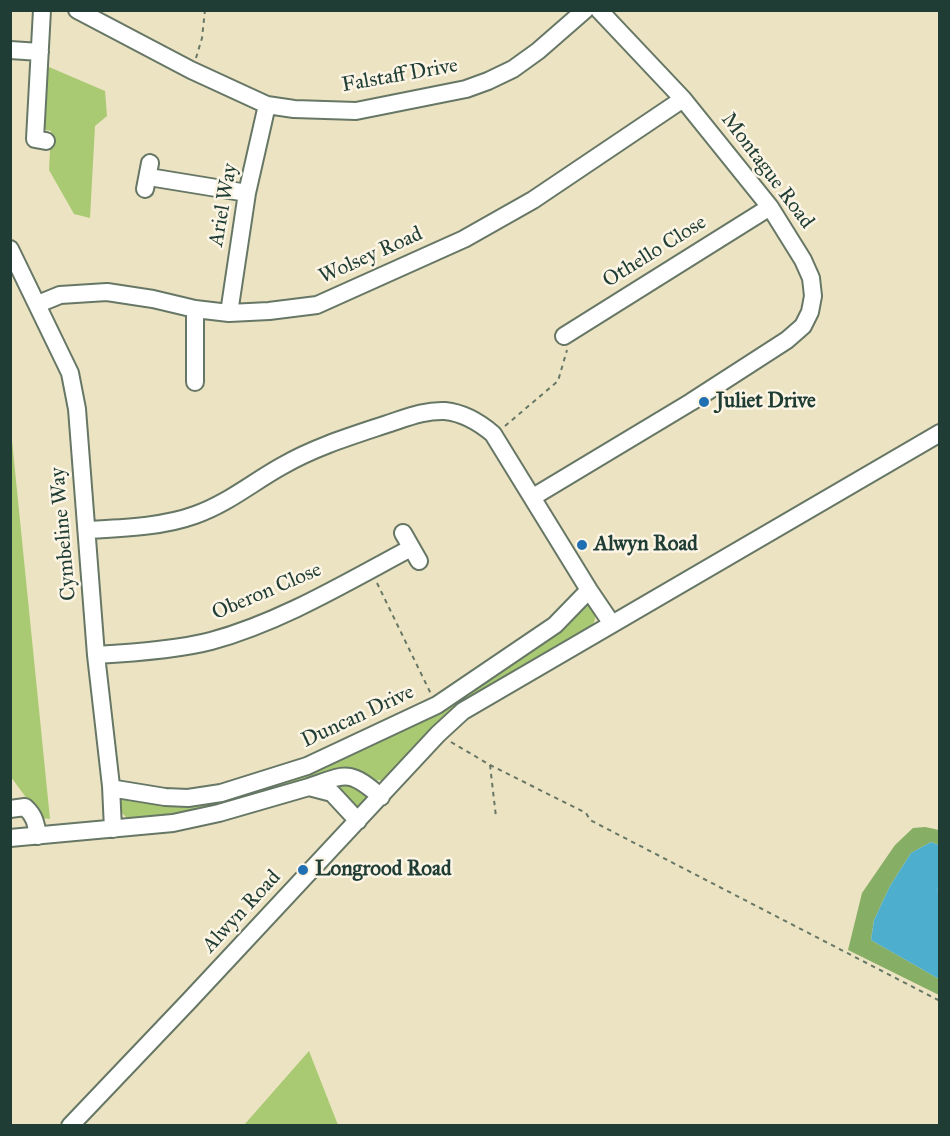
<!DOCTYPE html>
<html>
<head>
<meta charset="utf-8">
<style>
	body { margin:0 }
	#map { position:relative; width:950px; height:1136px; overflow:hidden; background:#ece3c2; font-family:"IM FELL Great Primer",serif }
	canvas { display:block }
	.frame { position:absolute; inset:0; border:12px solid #1f3d34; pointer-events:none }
</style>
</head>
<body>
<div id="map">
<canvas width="950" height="1136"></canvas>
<div class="frame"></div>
</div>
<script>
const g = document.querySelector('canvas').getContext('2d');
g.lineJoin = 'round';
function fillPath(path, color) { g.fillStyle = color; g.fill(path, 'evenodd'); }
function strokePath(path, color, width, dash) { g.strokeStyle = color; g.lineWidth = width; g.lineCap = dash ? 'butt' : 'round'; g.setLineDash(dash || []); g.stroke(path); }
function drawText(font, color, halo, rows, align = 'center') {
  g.font = font + ' "IM FELL Great Primer",serif'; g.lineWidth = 5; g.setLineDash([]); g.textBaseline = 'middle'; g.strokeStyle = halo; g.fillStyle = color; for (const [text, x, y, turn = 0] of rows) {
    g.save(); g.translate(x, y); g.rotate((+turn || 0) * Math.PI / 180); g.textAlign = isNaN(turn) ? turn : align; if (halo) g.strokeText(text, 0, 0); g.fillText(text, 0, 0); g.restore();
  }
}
fillPath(new Path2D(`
	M 42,64 L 105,91 L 107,116 L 95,126 L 90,218 L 74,214 L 49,170 L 51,131 L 46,130 L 40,123 Z
	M 10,421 L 50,819 L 41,818 L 11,777 Z
	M 584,601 L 592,603 C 597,614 597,620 589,630 L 447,715 L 382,780 L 372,781 L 365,777 L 202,811 L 130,821 L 120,811 L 119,800 L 127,796 L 172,803 L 370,744 Z
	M 346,781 L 367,792 L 369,799 L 361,807 L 352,807 L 334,784 Z
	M 309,1051 L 338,1125 L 244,1125 Z`), '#a9ca73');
fillPath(new Path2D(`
	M 925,827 L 939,830 L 939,845 L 931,842 L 911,853 L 890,886 L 874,920 L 871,940 L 939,979 L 939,995 L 848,950 L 862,893 L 895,845 L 913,828 Z`), '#86ae65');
fillPath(new Path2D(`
	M 931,842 L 939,845 L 940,889 L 937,890 L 940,891 L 939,979 L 871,940 L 874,920 L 890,886 L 911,853 Z`), '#4eaecd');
const minor = new Path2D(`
	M 42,10 L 35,139 L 46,141
	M 77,10 L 191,70 L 267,105 L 294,109 L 356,111 L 466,89 L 488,81 L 513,69 L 538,51 L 585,10
	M 10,50 L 40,52
	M 149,177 L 247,193
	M 145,189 L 150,163
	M 10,249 L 70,373 L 77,409 L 96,655 L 111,786 L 113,829
	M 38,304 L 60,295 L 107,292 L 153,299 L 195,309 L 229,313 L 269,311 L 317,305 L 464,239 L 533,200 L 683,99
	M 195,309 L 195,382
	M 229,313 L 247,193 L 267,105
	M 564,336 L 770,207
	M 533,497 L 691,402 L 787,340 L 803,326 L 810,312 L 813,296 L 811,278 L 803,260 L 770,207 L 683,99 L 599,10
	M 87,530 C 122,528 162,527 195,515 C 227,504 253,482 282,466 C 315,447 351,436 387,424 C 406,418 425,410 445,411 C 464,413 479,422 493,434 L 589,590 L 612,624
	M 403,533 L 419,561
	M 96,655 C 131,653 177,650 211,641 C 281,622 347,582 411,548
	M 111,786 L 116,789 L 165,797 L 188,798 L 221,793 L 307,766 L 437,705 L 555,625 L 589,590
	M 10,809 L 25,807 C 35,816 36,824 38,836
	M 358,821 L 332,793 L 309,787 C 346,774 349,769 381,797
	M 10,838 L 173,823 L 219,813 L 309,787
	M 70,1126 L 189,1001 L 438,734 L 463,711 L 940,433`);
strokePath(minor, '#677766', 20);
strokePath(new Path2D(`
	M 196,58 L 202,38 L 205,10
	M 505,426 L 558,381 L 567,350
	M 377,583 L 431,694
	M 451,742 L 490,765 L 586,813 L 590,820 L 940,1001
	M 490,765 L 496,817`), '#677766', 2, [4.5, 4.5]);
strokePath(minor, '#fff', 16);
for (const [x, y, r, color] of [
	[704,402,6,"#1f6fb2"],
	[582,545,6,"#1f6fb2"],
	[303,870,6,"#1f6fb2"]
]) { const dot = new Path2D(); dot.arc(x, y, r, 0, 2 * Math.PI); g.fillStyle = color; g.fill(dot); strokePath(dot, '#fcf5e5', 2); }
drawText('21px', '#1f3d34', '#fcf5e5', [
	["Falstaff Drive",400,76,-10],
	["Montague Road",767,171,53],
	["Ariel Way",224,205,-80],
	["Othello Close",655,252,-32],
	["Wolsey Road",371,256,-24],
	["Cymbeline Way",64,534,-95],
	["Oberon Close",267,592,-23],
	["Duncan Drive",358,717,-25],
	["Alwyn Road",242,912,-47]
]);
drawText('bold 21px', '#1f3d34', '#fcf5e5', [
	["Juliet Drive",716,402],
	["Alwyn Road",594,545],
	["Longrood Road",315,870]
], 'left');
</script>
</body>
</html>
